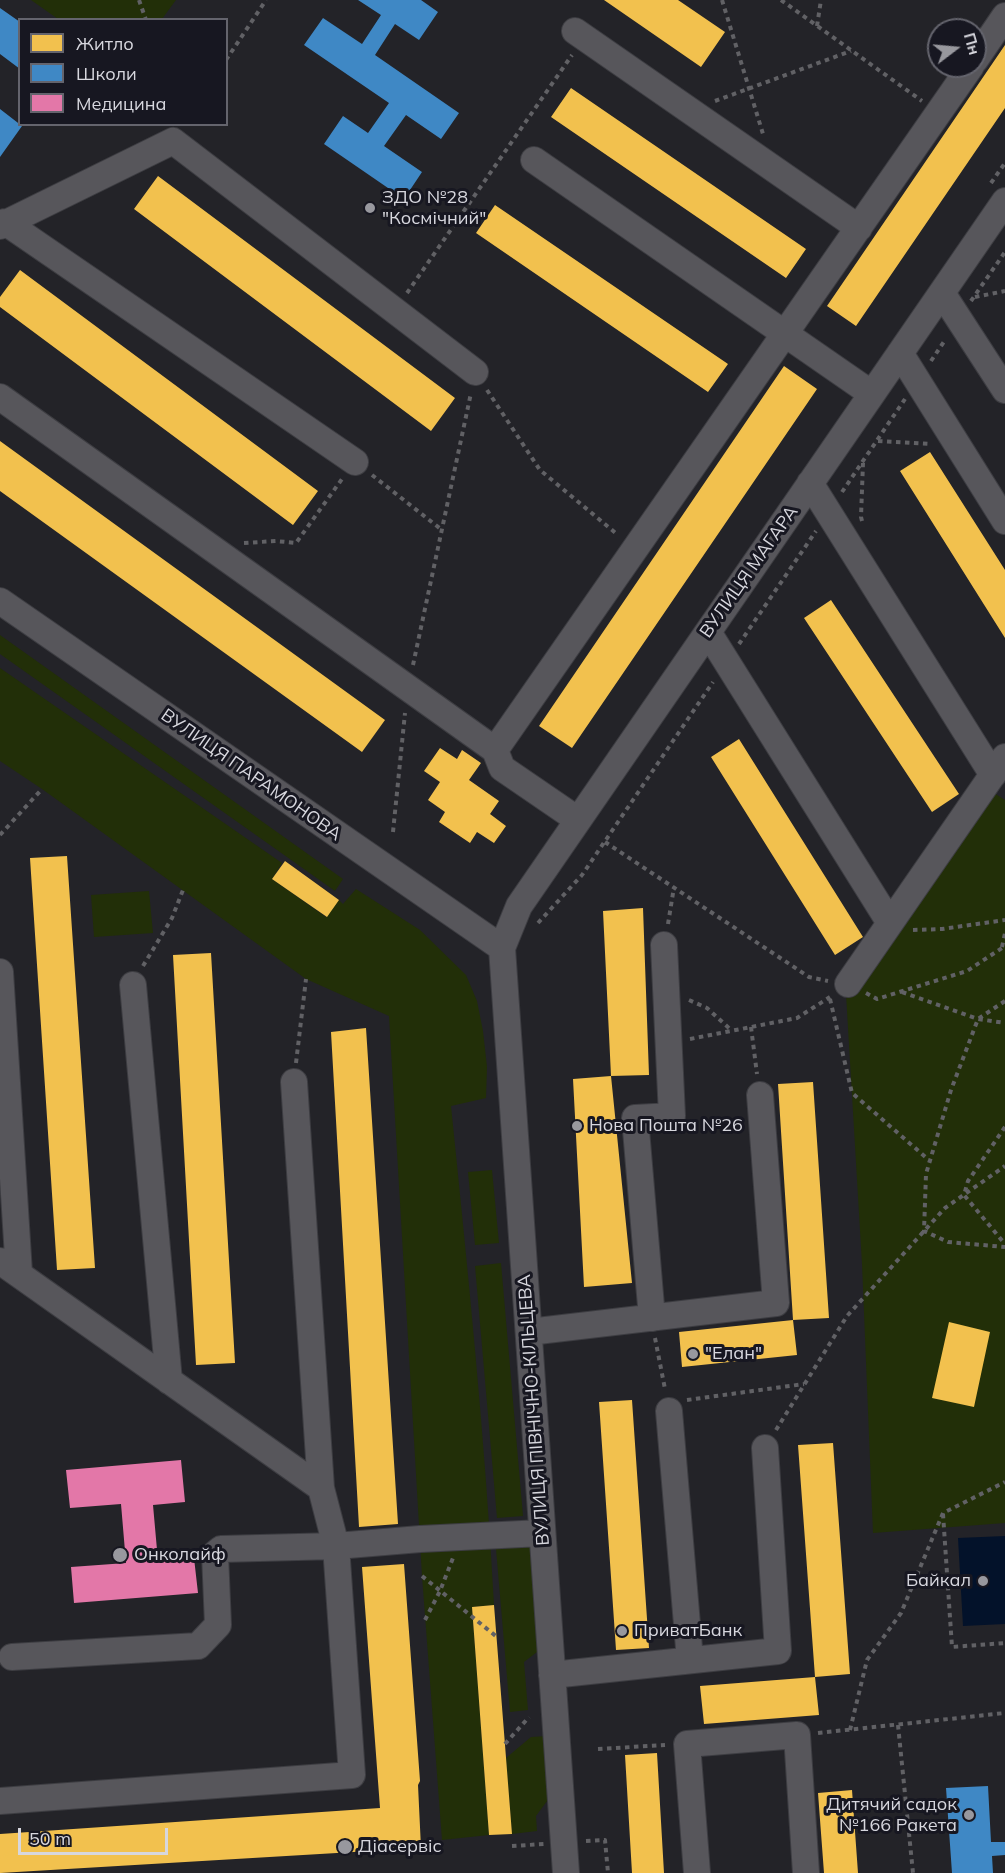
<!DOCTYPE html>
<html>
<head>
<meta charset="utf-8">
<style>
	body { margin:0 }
	#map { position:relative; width:1005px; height:1873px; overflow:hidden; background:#232328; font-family:Mulish,sans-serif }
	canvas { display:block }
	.legend { position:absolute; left:18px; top:18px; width:210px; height:108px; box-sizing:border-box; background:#171721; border:2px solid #64646d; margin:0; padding:8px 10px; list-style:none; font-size:18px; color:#d7d7de }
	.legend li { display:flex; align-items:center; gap:12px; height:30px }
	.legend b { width:30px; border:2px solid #64646d }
	.north { position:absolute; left:927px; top:18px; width:60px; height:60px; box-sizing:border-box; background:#171721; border:2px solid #64646d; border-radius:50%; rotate:74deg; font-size:16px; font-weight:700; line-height:24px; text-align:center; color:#d7d7de }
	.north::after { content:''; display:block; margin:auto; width:21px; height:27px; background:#98989e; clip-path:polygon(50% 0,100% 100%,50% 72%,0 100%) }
	.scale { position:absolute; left:18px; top:1828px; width:150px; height:27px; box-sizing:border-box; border:3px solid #d7d7de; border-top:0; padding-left:8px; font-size:18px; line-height:21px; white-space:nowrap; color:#d7d7de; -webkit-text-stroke:4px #171721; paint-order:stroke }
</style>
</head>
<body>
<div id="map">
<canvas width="1005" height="1873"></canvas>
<ul class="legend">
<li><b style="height:16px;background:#f2c14e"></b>Житло</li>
<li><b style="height:16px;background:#3f88c5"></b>Школи</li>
<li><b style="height:16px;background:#e377a8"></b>Медицина</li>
</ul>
<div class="north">Пн</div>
<div class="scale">50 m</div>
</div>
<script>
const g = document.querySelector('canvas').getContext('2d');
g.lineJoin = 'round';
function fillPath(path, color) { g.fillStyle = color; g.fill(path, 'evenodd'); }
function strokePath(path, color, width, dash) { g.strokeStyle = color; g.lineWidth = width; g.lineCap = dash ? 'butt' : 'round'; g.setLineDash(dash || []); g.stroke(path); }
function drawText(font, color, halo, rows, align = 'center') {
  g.font = font + ' Mulish,sans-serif'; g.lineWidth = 6; g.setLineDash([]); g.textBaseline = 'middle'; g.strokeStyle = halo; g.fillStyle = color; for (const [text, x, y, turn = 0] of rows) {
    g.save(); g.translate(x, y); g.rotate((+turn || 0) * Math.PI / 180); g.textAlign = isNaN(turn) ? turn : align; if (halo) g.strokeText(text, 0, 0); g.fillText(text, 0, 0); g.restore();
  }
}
fillPath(new Path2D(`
	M 31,0 L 176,0 L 162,19 L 58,19 Z
	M 0,635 L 343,879 L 335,891 L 0,654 Z
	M 0,668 L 282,863 L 272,879 L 326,917 L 339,900 L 343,904 L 356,889 L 420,930 L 466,975 L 477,1001 L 483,1031 L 487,1067 L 486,1098 L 451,1106 C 468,1272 485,1438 494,1605 L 472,1607 L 489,1835 L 442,1840 L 422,1576 L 389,1016 L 306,979 L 42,789 L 0,761 Z
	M 991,791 L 1005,800 L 1005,1523 L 873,1533 L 862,1264 L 846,994 Z
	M 149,891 L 153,933 L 94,937 L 91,895 Z
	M 492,1170 L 499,1243 L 475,1245 L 468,1172 Z
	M 501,1263 L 523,1516 L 497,1518 L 475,1266 Z
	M 532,1546 L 541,1649 L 524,1662 L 528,1710 L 510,1712 L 496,1549 Z
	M 548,1736 L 553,1793 L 536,1816 L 537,1831 L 512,1834 L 506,1758 L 531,1737 Z`), '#222f08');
fillPath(new Path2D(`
	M 1005,1536 L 1005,1624 L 963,1626 L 958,1538 Z`), '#03122a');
fillPath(new Path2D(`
	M 604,0 L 678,0 L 725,32 L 701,67 Z
	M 1005,45 L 1005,108 L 856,326 L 827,306 Z
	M 571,88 L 806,249 L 786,278 L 551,117 Z
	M 158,176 L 455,398 L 431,431 L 134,209 Z
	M 495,205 L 728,364 L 708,392 L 476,233 Z
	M 20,270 L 318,491 L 293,525 L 0,307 L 0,297 Z
	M 784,366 L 817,389 L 572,748 L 539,726 Z
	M 0,441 L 385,720 L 362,752 L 0,491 Z
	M 930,452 L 1005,570 L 1005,638 L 900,471 Z
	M 831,600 L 959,794 L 932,812 L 804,618 Z
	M 739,739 L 863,937 L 835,955 L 711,757 Z
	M 440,748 L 457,759 L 462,750 L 481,763 L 469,780 L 499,801 L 490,814 L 506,826 L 494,843 L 477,832 L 470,843 L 439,822 L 445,812 L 428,800 L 440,782 L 424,771 Z
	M 67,856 L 95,1268 L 57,1270 L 30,858 Z
	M 285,861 L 339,900 L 327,917 L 272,879 Z
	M 643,908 L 649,1075 L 611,1076 L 603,911 Z
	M 211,953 L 235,1363 L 196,1365 L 173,955 Z
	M 366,1028 L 398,1524 L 359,1527 L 331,1032 Z
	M 611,1076 L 632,1283 L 584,1287 L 573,1079 Z
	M 813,1082 L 829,1318 L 793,1320 L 778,1084 Z
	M 793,1320 L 797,1355 L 682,1367 L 679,1332 Z
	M 949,1322 L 990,1332 L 974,1407 L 932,1398 Z
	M 632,1400 L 649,1648 L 616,1650 L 599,1402 Z
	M 833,1443 L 850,1674 L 815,1677 L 798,1445 Z
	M 404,1564 L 420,1781 L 418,1785 L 421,1848 L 0,1873 L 0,1834 L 380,1808 L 362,1567 Z
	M 494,1605 L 512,1834 L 489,1835 L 472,1607 Z
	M 815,1677 L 819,1715 L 704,1724 L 700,1686 Z
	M 657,1753 L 664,1873 L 632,1873 L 625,1755 Z
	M 852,1790 L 858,1873 L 824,1873 L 818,1793 Z`), '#f2c14e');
fillPath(new Path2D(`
	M 358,0 L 421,0 L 438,12 L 419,40 L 395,24 L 375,55 L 459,113 L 441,139 L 406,115 L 384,146 L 422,172 L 404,199 L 324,144 L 343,116 L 368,133 L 389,103 L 304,45 L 323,18 L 362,44 L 381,15 Z
	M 0,8 L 20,22 L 20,69 L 0,54 Z
	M 0,109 L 22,126 L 0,157 Z
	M 988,1786 L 991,1842 L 1005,1842 L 1005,1855 L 992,1856 L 993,1873 L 952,1873 L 946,1788 Z`), '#3f88c5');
fillPath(new Path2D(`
	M 181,1460 L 185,1502 L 153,1505 L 158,1561 L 194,1558 L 198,1593 L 74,1603 L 71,1567 L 126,1563 L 121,1504 L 70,1508 L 66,1470 Z`), '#e377a8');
const minor = new Path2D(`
	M 575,31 L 859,228
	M 975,60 L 1005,16
	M 534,160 L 872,394
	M 5,222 L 355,462
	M 0,226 L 173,141 L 475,372
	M 942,293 L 1005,390
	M 900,353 L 1005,521
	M 0,397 L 495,750 L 502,768 L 578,820
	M 810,483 L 993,775
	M 0,601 L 502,948
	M 708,632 L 890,923
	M 495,750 L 971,66
	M 0,972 L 19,1273
	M 848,984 L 1005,757
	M 133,985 L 169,1381
	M 294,1082 L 321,1488
	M 0,1261 L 321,1488 L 336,1546 L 352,1775 L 0,1801
	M 652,1318 L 635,1118 L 672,1116 L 664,945
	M 529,1332 L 776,1303 L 760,1095
	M 669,1411 L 690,1660
	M 12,1657 L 198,1646 L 218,1625 L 215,1554 L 221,1549 L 336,1546 L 420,1539 L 542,1533
	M 552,1675 L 778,1651 L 765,1448
	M 566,1873 L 502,948 L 519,906 L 1005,201
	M 697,1873 L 687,1744 L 797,1735 L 806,1873`);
strokePath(minor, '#3d3d42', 28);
strokePath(new Path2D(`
	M 139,0 L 146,20
	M 722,0 L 763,134
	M 781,0 L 922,101
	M 817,26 L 821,0
	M 226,60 L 266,0
	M 715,101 L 851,51
	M 991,183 L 1005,163
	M 407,293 L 572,55
	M 975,297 L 1005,291
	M 971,301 L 1005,252
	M 931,361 L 945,340
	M 487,390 L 540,470 L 618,535
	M 878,441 L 931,444
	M 372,475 L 442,530
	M 842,492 L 905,399
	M 862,521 L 861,517 L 863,463
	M 244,543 L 276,541 L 296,543 L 342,479
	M 739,644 L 816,531
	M 413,665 L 471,393
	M 393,832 L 405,713
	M 0,835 L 42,789
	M 605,842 L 809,977 L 828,981
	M 538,923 L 582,875 L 713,682
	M 668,924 L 674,887
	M 913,930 L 942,929 L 1005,920
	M 1002,947 L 1005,933
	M 143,966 L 172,918 L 183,890
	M 902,992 L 978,1019 L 1005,1023
	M 866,993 L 877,999 L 967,971 L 1005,946
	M 830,999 L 852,1093 L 930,1161
	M 689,1000 L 707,1008 L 731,1030
	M 1005,1001 L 978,1019 L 951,1090 L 926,1174 L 924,1231 L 948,1242 L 1005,1247
	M 751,1027 L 757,1074
	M 690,1039 L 797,1018 L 830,997
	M 296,1063 L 306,979
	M 1005,1127 L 968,1181 L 964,1195 L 1005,1244
	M 655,1338 L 665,1389
	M 687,1400 L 804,1384
	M 776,1430 L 847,1316 L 945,1208 L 1005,1166
	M 943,1514 L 952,1647 L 1005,1643
	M 422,1576 L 497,1637
	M 425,1620 L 440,1591 L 453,1558
	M 898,1725 L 913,1873
	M 850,1730 L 867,1660 L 901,1613 L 943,1513 L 1005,1482
	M 818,1733 L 1005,1713
	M 505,1744 L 529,1717
	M 598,1749 L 665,1745
	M 586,1841 L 605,1840 L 608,1873
	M 512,1846 L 544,1844`), '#616165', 4, [4.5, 4.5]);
strokePath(minor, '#57565b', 26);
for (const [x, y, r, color] of [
	[370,208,6,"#98989e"],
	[577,1126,6,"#98989e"],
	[693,1354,6,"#98989e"],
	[120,1555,8,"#98989e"],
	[983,1581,6,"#98989e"],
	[622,1631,6,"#98989e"],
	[969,1815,6,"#98989e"],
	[345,1847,8,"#98989e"]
]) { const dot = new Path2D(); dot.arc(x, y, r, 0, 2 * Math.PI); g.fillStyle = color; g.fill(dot); strokePath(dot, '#171721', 2); }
drawText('18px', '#d7d7de', '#171721', [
	["ЗДО №28",382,198],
	["\"Космічний\"",382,219],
	["Нова Пошта №26",589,1126],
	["\"Елан\"",705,1354],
	["Онколайф",134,1555],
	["Байкал",971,1581,"right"],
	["ПриватБанк",634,1631],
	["Дитячий садок",957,1805,"right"],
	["№166 Ракета",957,1826,"right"],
	["Діасервіс",358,1847]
], 'left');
drawText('18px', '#d7d7de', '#171721', [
	["ВУЛИЦЯ МАГАРА",749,572,-55],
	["ВУЛИЦЯ ПАРАМОНОВА",251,775,35],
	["ВУЛИЦЯ ПІВНІЧНО-КІЛЬЦЕВА",534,1410,-94]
]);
</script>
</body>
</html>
